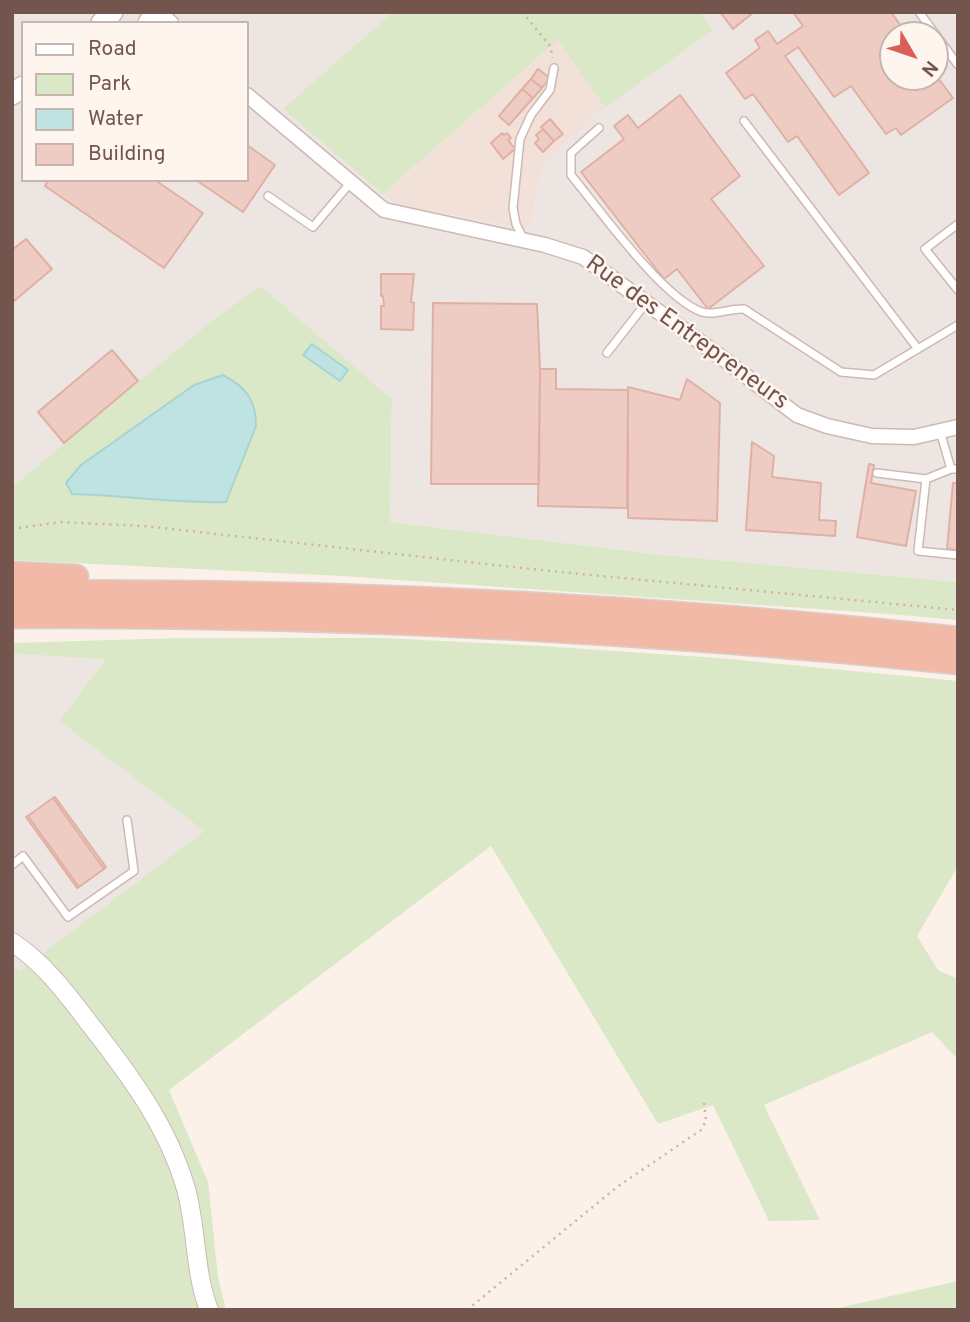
<!DOCTYPE html>
<html>
<head>
<meta charset="utf-8">
<style>
	body { margin:0 }
	#map { position:relative; width:970px; height:1322px; overflow:hidden; background:#fbf1e9; font-family:Overpass,sans-serif }
	canvas { display:block }
	.frame { position:absolute; inset:0; border:14px solid #74554e; pointer-events:none }
	.legend { position:absolute; left:21px; top:21px; width:228px; height:161px; box-sizing:border-box; background:#fef5ef; border:2px solid #c7b5af; margin:0; padding:9px 12px; list-style:none; font-size:21px; color:#74554e }
	.legend li { display:flex; align-items:center; gap:14px; height:35px }
	.legend b { width:35px; border:2px solid #c7b5af }
	.north { position:absolute; left:879px; top:21px; width:70px; height:70px; box-sizing:border-box; background:#fef5ef; border:2px solid #c7b5af; border-radius:50%; rotate:129deg; font-size:19px; font-weight:700; line-height:28px; text-align:center; color:#74554e }
	.north::after { content:''; display:block; margin:auto; width:24px; height:32px; background:#db5e58; clip-path:polygon(50% 0,100% 100%,50% 72%,0 100%) }
</style>
</head>
<body>
<div id="map">
<canvas width="970" height="1322"></canvas>
<div class="frame"></div>
<ul class="legend">
<li><b style="height:9px;background:#fff"></b>Road</li>
<li><b style="height:19px;background:#dbe8c8"></b>Park</li>
<li><b style="height:19px;background:#bfe3e2"></b>Water</li>
<li><b style="height:19px;background:#eeccc3"></b>Building</li>
</ul>
<div class="north">N</div>
</div>
<script>
const g = document.querySelector('canvas').getContext('2d');
g.lineJoin = 'round';
function fillPath(path, color) { g.fillStyle = color; g.fill(path, 'evenodd'); }
function strokePath(path, color, width, dash) { g.strokeStyle = color; g.lineWidth = width; g.lineCap = dash ? 'butt' : 'round'; g.setLineDash(dash || []); g.stroke(path); }
function drawText(font, color, halo, rows, align = 'center') {
  g.font = font + ' Overpass,sans-serif'; g.lineWidth = 5; g.setLineDash([]); g.textBaseline = 'middle'; g.strokeStyle = halo; g.fillStyle = color; for (const [text, x, y, turn = 0] of rows) {
    g.save(); g.translate(x, y); g.rotate((+turn || 0) * Math.PI / 180); g.textAlign = isNaN(turn) ? turn : align; if (halo) g.strokeText(text, 0, 0); g.fillText(text, 0, 0); g.restore();
  }
}
fillPath(new Path2D(`
	M 559,39 L 605,108 L 542,165 L 530,229 L 398,206 L 383,194 Z`), '#f2e1d8');
fillPath(new Path2D(`
	M 12,12 L 393,12 L 284,109 L 398,206 L 530,229 L 542,165 L 605,108 L 713,30 L 700,12 L 958,12 L 958,582 L 663,555 L 390,522 L 392,399 L 261,286 L 215,318 L 12,487 ZM 23,23 L 247,23 L 247,180 L 23,180 ZM 893,35 L 935,35 L 935,77 L 893,77 Z
	M 12,654 L 107,659 L 59,721 L 204,831 L 20,972 L 12,966 Z`), '#ece5e2');
fillPath(new Path2D(`
	M 393,12 L 700,12 L 713,30 L 605,108 L 558,40 L 383,194 L 283,109 Z
	M 261,286 L 392,399 L 390,522 L 663,555 L 958,582 L 958,620 L 889,614 L 341,576 L 12,560 L 12,487 L 215,318 Z
	M 179,638 L 383,638 L 541,646 L 718,658 L 958,681 L 958,866 L 917,936 L 938,970 L 958,979 L 958,1060 L 932,1032 L 764,1105 L 820,1220 L 769,1221 L 713,1105 L 658,1124 L 491,846 L 169,1090 L 208,1182 L 218,1277 L 226,1310 L 12,1310 L 12,966 L 20,971 L 204,831 L 59,721 L 106,659 L 12,654 L 12,643 Z
	M 958,1281 L 958,1310 L 829,1310 Z`), '#dbe8c8');
const water = new Path2D(`
	M 312,344 L 348,370 L 340,381 L 303,355 Z
	M 223,375 C 246,387 256,400 256,426 L 226,502 C 174,504 124,495 72,494 L 66,483 L 81,465 L 194,385 Z`);
fillPath(water, '#bfe3e2');
strokePath(water, '#a6d4d3', 2);
const building = new Path2D(`
	M 720,12 L 754,12 L 733,29 Z
	M 793,12 L 891,12 L 907,35 L 893,35 L 893,77 L 935,77 L 935,74 L 953,98 L 901,135 L 896,128 L 886,134 L 851,86 L 834,97 L 798,47 L 785,56 L 869,173 L 839,195 L 797,136 L 788,142 L 753,94 L 745,99 L 726,73 L 760,48 L 755,40 L 768,31 L 777,44 L 803,26 Z
	M 538,69 L 550,78 L 542,88 L 531,79 Z
	M 531,79 L 542,88 L 533,98 L 522,89 Z
	M 522,89 L 533,98 L 509,125 L 499,116 Z
	M 680,95 L 740,176 L 711,199 L 764,266 L 708,309 L 677,269 L 664,279 L 581,172 L 624,139 L 614,126 L 628,115 L 638,128 Z
	M 550,119 L 563,134 L 554,141 L 541,127 Z
	M 543,129 L 554,141 L 543,152 L 535,143 L 539,139 L 536,135 Z
	M 502,133 L 504,135 L 507,133 L 511,138 L 508,140 L 515,149 L 503,159 L 491,143 Z
	M 247,145 L 275,165 L 243,212 L 196,180 L 247,180 Z
	M 48,180 L 155,180 L 203,213 L 164,268 L 45,186 Z
	M 26,239 L 52,269 L 14,301 L 12,299 L 12,250 Z
	M 381,274 L 414,274 L 411,302 L 414,303 L 413,330 L 381,329 L 381,306 L 384,306 L 383,296 L 381,296 Z
	M 433,303 L 537,304 L 540,369 L 539,484 L 431,484 Z
	M 112,350 L 138,381 L 64,443 L 38,412 Z
	M 540,369 L 556,369 L 556,389 L 628,390 L 627,508 L 538,506 Z
	M 687,379 L 720,403 L 717,521 L 628,518 L 628,387 L 680,400 Z
	M 752,442 L 774,456 L 772,477 L 821,483 L 819,520 L 836,521 L 835,536 L 746,530 Z
	M 869,464 L 874,465 L 871,483 L 916,491 L 906,546 L 857,537 Z
	M 953,483 L 958,483 L 958,550 L 947,549 Z
	M 55,797 L 106,867 L 104,869 L 53,798 Z
	M 53,798 L 104,869 L 79,887 L 28,816 Z
	M 28,816 L 79,887 L 77,888 L 26,817 Z`);
fillPath(building, '#eeccc3');
strokePath(building, '#e0b0a4', 2);
const service = new Path2D(`
	M 919,12 L 958,65
	M 744,121 L 918,349
	M 599,128 L 571,153 L 571,175 C 599,209 663,299 702,312 C 714,316 730,308 744,309 L 841,372 L 874,375 L 958,325
	M 268,196 L 313,227 L 351,182
	M 958,224 L 925,249 L 958,290
	M 524,240 L 516,224 L 513,208 L 520,139 L 531,115 L 550,90 L 554,68
	M 607,353 L 646,303
	M 940,431 L 951,469
	M 958,469 L 951,469 L 926,479 L 918,551 L 958,555
	M 877,473 L 926,479
	M 12,865 L 23,856 L 68,917 L 134,871 L 127,820`);
const minor = new Path2D(`
	M 159,12 L 171,23
	M 247,95 L 384,210 L 545,245 L 583,257 L 725,360 L 797,415 L 827,426 L 872,436 L 914,437 L 958,427`);
const tertiary = new Path2D(`
	M 12,942 C 44,963 66,993 89,1023 C 129,1074 168,1126 186,1189 C 197,1228 194,1271 209,1310`);
const secondary = new Path2D(`
	M 102,23 L 112,12
	M 149,23 L 157,12
	M 12,94 L 23,87`);
const trunk = new Path2D(`
	M 12,574 L 76,577
	M 12,593 C 328,589 644,606 958,639
	M 12,616 C 328,614 644,630 958,662`);
strokePath(service, '#ceb9b2', 10);
strokePath(minor, '#ceb9b2', 17);
strokePath(tertiary, '#ceb9b2', 20);
strokePath(secondary, '#d1b8b0', 24);
strokePath(trunk, '#d8cfcd', 27);
strokePath(new Path2D(`
	M 522,12 L 551,47 L 552,58
	M 12,529 L 60,522 L 145,526 L 549,571 L 958,610
	M 467,1310 L 617,1187 L 701,1130 L 706,1121 L 704,1102`), '#d3afa5', 2.5, [2, 5]);
strokePath(service, '#fff', 7);
strokePath(minor, '#fff', 14);
strokePath(tertiary, '#fff', 18);
strokePath(secondary, '#fff', 21);
strokePath(trunk, '#f2baa6', 24);
drawText('24px', '#74554e', '#fef5ef', [
	["Rue des Entrepreneurs",686,334,36]
]);
</script>
</body>
</html>
